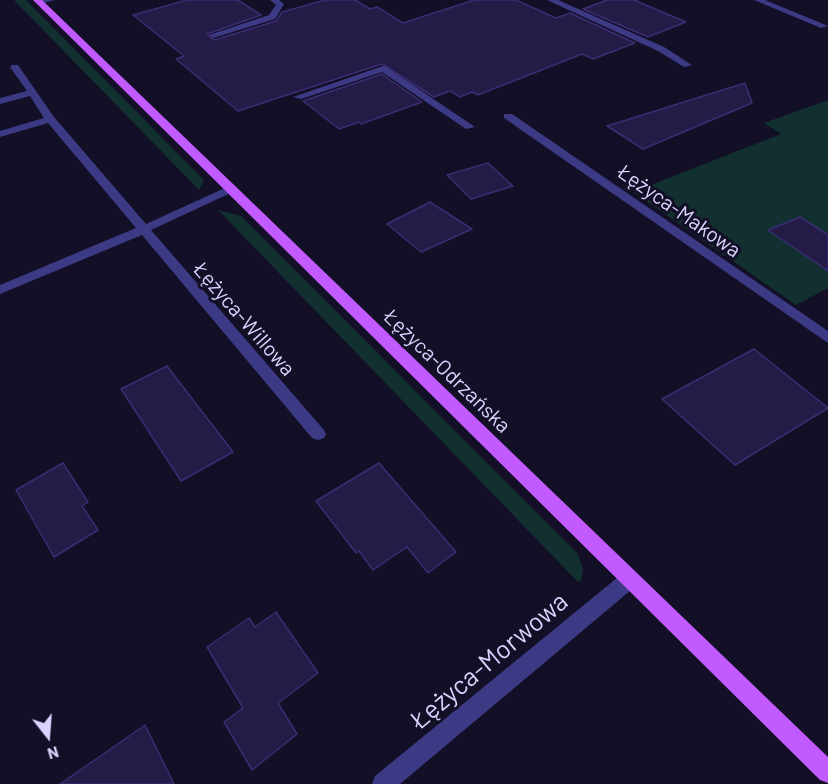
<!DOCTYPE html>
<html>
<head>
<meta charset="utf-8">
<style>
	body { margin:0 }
	#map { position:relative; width:828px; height:784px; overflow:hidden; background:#130f26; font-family:Barlow,sans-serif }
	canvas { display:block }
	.north { position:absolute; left:18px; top:706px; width:60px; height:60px; -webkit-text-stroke:4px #130f26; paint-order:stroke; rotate:163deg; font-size:16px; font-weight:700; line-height:24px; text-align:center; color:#d9d4ff }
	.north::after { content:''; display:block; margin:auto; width:21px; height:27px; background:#d9d4ff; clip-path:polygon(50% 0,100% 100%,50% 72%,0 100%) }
</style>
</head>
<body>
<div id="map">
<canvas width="828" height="784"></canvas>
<div class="north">N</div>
</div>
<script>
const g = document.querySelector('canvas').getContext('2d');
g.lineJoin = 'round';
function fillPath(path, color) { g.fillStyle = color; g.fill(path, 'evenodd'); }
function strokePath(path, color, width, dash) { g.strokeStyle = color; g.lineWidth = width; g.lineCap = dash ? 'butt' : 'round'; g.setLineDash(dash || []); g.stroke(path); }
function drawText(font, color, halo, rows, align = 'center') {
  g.font = font + ' Barlow,sans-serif'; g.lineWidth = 6; g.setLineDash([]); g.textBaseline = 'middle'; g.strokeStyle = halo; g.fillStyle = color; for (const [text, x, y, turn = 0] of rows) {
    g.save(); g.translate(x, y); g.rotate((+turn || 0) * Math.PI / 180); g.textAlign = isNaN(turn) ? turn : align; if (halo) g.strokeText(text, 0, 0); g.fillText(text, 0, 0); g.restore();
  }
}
fillPath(new Path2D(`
	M 14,0 L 26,0 L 203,179 L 203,183 L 199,190 Z
	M 828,100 L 828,288 L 796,305 L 633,192 L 781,134 L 764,123 Z
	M 218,210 L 241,216 L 577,553 L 583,569 L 581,581 L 578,582 Z`), '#12302f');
const building = new Path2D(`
	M 187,0 L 238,0 L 261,15 L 207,34 L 214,40 L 276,21 L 282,12 L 325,0 L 355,0 L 370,9 L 377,7 L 403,23 L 474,0 L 516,0 L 556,18 L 570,13 L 635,43 L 593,59 L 582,54 L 478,95 L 472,92 L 460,97 L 450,91 L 434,97 L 382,64 L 238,111 L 176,59 L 184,56 L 133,15 Z
	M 607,0 L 634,0 L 686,22 L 648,37 L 583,9 Z
	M 382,74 L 422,102 L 361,124 L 359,122 L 339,129 L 303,101 Z
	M 745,83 L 752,103 L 643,149 L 607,126 Z
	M 488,163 L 513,186 L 471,199 L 447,175 Z
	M 430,202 L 472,229 L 421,252 L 387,224 Z
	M 800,217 L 828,235 L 828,271 L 768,230 Z
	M 754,349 L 828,408 L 735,465 L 662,399 Z
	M 167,366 L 233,452 L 181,481 L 121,389 Z
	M 63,463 L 88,502 L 82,506 L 98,530 L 54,557 L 16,490 Z
	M 379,463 L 456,552 L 428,573 L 407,547 L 373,570 L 359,551 L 356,553 L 316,501 Z
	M 276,612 L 318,673 L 278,703 L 297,734 L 252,770 L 224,722 L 243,708 L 207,647 L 249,618 L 255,627 Z
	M 145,725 L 174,784 L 60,784 Z`);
fillPath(building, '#241b47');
strokePath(building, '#3b2d73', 1.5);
fillPath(new Path2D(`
	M 37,0 L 55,0 L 39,4 L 35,2 Z
	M 270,0 L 279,0 L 284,4 L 275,19 L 213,38 L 209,35 L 269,15 L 276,5 Z
	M 547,0 L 558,0 L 664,47 L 692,65 L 684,67 L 658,51 Z
	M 754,0 L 765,0 L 828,26 L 821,28 Z
	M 12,65 L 18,65 L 54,117 L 146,224 L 227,187 L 235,187 L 235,191 L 151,230 L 324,430 L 326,434 L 324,438 L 318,440 L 312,438 L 142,235 L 0,294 L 0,285 L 136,228 L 48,123 L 0,137 L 0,131 L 44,118 L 30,96 L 0,104 L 0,98 L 27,91 L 10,67 Z
	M 383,66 L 386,67 L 475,127 L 466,129 L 382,72 L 301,99 L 293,97 Z
	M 504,114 L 512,114 L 828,331 L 828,343 L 504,118 Z
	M 630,570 L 637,573 L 639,579 L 637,585 L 400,784 L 372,784 L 375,776 L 623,573 Z`), '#3d3a85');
fillPath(new Path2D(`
	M 33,0 L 42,0 L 828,757 L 828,783 L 820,780 Z`), '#c25bff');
drawText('21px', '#d9d4ff', '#130f26', [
	["Łężyca-Makowa",679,211,35],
	["Łężyca-Willowa",244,319,49],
	["Łężyca-Odrzańska",447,371,44]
]);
drawText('26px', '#d9d4ff', '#130f26', [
	["Łężyca-Morwowa",489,661,-40]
]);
</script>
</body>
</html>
